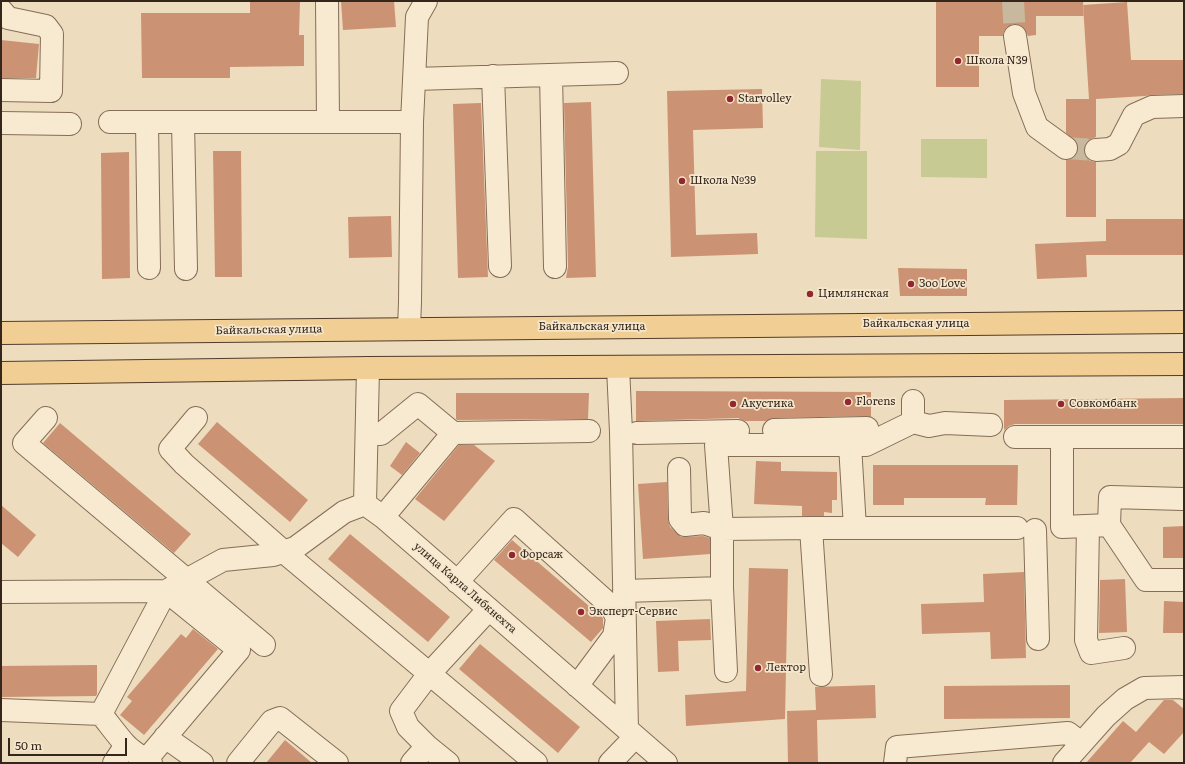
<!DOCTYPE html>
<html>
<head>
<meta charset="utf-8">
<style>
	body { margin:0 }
	#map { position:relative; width:1185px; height:764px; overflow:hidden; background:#eddcbd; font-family:Literata,serif }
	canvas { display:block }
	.frame { position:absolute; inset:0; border:2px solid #34261b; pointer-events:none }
	.scale { position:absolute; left:8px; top:738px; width:119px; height:18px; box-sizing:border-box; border:2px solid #34261b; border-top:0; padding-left:5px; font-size:12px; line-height:14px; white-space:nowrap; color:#34261b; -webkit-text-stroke:3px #f5e7cd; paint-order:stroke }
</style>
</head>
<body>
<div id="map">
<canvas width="1185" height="764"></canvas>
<div class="frame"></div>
<div class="scale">50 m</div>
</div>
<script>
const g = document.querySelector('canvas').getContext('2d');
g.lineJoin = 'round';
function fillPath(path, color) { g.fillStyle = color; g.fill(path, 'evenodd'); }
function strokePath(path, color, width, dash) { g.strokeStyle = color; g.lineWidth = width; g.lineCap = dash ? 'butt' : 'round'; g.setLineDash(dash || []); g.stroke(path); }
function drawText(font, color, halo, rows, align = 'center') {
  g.font = font + ' Literata,serif'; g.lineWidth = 3.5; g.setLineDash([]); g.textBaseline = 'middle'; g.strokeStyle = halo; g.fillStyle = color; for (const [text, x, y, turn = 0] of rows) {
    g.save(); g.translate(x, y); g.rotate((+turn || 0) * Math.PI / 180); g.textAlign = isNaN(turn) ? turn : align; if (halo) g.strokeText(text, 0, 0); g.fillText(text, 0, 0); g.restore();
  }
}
fillPath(new Path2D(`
	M 821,79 L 861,81 L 860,150 L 819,147 Z
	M 921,139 L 987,139 L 987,178 L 921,177 Z
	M 816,151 L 867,151 L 867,239 L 815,237 Z`), '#c7ca92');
fillPath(new Path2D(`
	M 250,1 L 300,1 L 299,35 L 304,35 L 304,66 L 230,67 L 230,78 L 142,78 L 141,13 L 250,13 Z
	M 341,1 L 394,1 L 396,27 L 343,30 Z
	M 936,1 L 1083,1 L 1084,16 L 1036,16 L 1036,35 L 1028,36 L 1024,28 L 1020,25 L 1013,24 L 1007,27 L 1004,31 L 1003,36 L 979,36 L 979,87 L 936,87 Z
	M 1127,2 L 1131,60 L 1184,60 L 1184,94 L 1152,95 L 1145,96 L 1096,99 L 1096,137 L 1089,140 L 1085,145 L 1084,150 L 1086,157 L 1090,161 L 1096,162 L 1096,217 L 1066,217 L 1066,160 L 1071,159 L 1076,156 L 1078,149 L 1077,143 L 1066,133 L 1066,99 L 1089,99 L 1083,5 Z
	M 1,40 L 39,44 L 36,78 L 1,78 Z
	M 762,89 L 763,128 L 693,130 L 696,235 L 757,233 L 758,254 L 671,257 L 667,91 Z
	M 591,102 L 596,277 L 566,278 L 568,267 L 564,103 Z
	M 481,103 L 488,277 L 458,278 L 453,104 Z
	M 213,151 L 241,151 L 242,277 L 215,277 Z
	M 129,152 L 130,278 L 102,279 L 101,153 Z
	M 391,216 L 392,257 L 349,258 L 348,217 Z
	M 1106,219 L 1184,219 L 1184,255 L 1086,255 L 1087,277 L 1037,279 L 1035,244 L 1106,241 Z
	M 898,268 L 967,269 L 967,296 L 900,296 Z
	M 636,391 L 871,392 L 871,417 L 867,416 L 774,418 L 766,421 L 745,421 L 738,418 L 636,421 Z
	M 456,393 L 589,393 L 588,419 L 457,420 L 456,419 Z
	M 1184,398 L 1184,424 L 1015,424 L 1009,426 L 1004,430 L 1004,400 Z
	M 217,422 L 308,500 L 290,522 L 198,444 Z
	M 60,423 L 191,534 L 174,553 L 43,443 Z
	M 406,442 L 420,453 L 402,475 L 390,466 Z
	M 459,445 L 474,445 L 495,461 L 444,521 L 415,499 Z
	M 756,461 L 781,462 L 781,471 L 837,472 L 837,500 L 832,500 L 832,513 L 824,512 L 824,516 L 802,516 L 802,506 L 754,504 Z
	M 873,465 L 1018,465 L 1017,505 L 985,505 L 986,498 L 904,498 L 904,505 L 873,505 Z
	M 667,482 L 668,519 L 670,527 L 681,537 L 703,536 L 710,538 L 710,554 L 643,559 L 638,484 Z
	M 1,505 L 36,535 L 18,557 L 1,543 Z
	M 1184,526 L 1184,558 L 1163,558 L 1163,527 Z
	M 350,534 L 450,617 L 428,642 L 328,559 Z
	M 512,540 L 603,618 L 603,628 L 591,642 L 494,560 Z
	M 749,568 L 788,569 L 785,719 L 686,726 L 685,695 L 746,691 Z
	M 1024,572 L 1026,658 L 991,659 L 990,632 L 922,634 L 921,604 L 984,602 L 983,574 Z
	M 1125,579 L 1127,632 L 1099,633 L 1100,580 Z
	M 1164,601 L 1184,602 L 1184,633 L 1163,633 Z
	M 710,619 L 711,640 L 678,641 L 679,671 L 658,672 L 656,621 Z
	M 193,629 L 218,649 L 144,735 L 120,715 L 132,701 L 127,697 L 181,634 L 186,638 Z
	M 480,644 L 580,727 L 558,753 L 459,669 Z
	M 97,665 L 97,694 L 96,696 L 1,697 L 1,666 Z
	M 875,685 L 876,718 L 817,720 L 818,763 L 788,763 L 787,711 L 816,710 L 815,687 Z
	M 1070,685 L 1070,718 L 944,719 L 944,686 Z
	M 1164,700 L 1173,700 L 1184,709 L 1184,732 L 1164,754 L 1149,742 L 1130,763 L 1086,763 L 1123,721 L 1136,732 Z
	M 285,740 L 312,763 L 266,763 Z`), '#cb9373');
strokePath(new Path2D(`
	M 1013,1 L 1015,36
	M 1066,148 L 1096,150`), '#c8b89d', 22, [22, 11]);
const minor = new Path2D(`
	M 327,1 L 328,121
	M 1,10 L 8,18 L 46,26 L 52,34 L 51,91 L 1,90
	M 1015,36 L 1024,93 L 1037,127 L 1066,148
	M 551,75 L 555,267
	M 493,76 L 500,266
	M 414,79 L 617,73
	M 110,122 L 412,122
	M 147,122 L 149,268
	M 183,122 L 186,269
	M 1,123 L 70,124
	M 1096,150 L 1110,149 L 1119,144 L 1134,115 L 1152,107 L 1184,106
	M 409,328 L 410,302 L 412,122 L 417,17 L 426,1
	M 618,367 L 621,432 L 627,729
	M 368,368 L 365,504 L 383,517 L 666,763
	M 913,401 L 913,422
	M 46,418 L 24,443 L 264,645
	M 196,418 L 170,449 L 184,464 L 284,552 L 536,763
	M 774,430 L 867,428
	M 637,433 L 738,431
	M 368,434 L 381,434 L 418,404 L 453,433 L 589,431
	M 1015,437 L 1062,437
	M 1184,437 L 1062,437 L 1062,527 L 1109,525 L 1146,580 L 1184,580
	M 850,445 L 855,528
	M 679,469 L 680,519 L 685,525 L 704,523 L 722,529 L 811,528 L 821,675
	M 383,517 L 453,433
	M 1109,525 L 1110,497 L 1183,499
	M 1088,526 L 1086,640 L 1091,653 L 1124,648
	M 811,528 L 1017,528
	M 1035,530 L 1038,639
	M 457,582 L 514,519 L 611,606 L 617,618 L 614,636 L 577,686
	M 722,588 L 722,529 L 716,445 L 866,445 L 913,422 L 929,426 L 945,423 L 991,425
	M 624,591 L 722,588 L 726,671
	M 1,592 L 166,591 L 223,560 L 273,555 L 295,548 L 344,512 L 365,504
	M 1,710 L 101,714
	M 165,737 L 202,763
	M 427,746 L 408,727 L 401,711 L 429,674 L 489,609
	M 146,760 L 239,650 L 166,591 L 101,714 C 109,724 117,735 125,744 C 132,752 142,757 151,763
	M 114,763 L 126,745
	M 238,763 L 272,721 L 280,718 L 337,763
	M 412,763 L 427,746 L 448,763
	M 610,763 L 635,737
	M 895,763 L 897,747 L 1068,733 L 1081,743
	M 1064,763 L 1106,716 L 1125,699 L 1144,688 L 1183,687 L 1184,688`);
const major = new Path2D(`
	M 1,333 L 1184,322
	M 1,373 L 368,368 L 1184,364`);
strokePath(minor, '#856d57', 24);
strokePath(major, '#523b2b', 24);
strokePath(minor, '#f8ead0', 22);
strokePath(major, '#f1cf94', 22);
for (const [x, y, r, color] of [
	[958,61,4,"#93272e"],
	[730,99,4,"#93272e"],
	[682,181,4,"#93272e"],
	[911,284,4,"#93272e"],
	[810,294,4,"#93272e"],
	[848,402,4,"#93272e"],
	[733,404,4,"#93272e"],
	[1061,404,4,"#93272e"],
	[512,555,4,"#93272e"],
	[581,612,4,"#93272e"],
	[758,668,4,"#93272e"]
]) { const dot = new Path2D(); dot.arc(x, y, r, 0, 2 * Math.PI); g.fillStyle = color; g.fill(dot); strokePath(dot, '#f5e7cd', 1.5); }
drawText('11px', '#34261b', '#f5e7cd', [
	["Школа N39",966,61],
	["Starvolley",738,99],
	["Школа №39",690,181],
	["Зоо Love",919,284],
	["Цимлянская",818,294],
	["Florens",856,402],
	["Акустика",741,404],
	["Совкомбанк",1069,404],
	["Форсаж",520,555],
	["Эксперт-Сервис",589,612],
	["Лектор",766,668]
], 'left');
drawText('11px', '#34261b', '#f5e7cd', [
	["Байкальская улица",916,324],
	["Байкальская улица",592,327],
	["Байкальская улица",269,330,-1],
	["улица Карла Либкнехта",465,588,41]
]);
</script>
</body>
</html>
